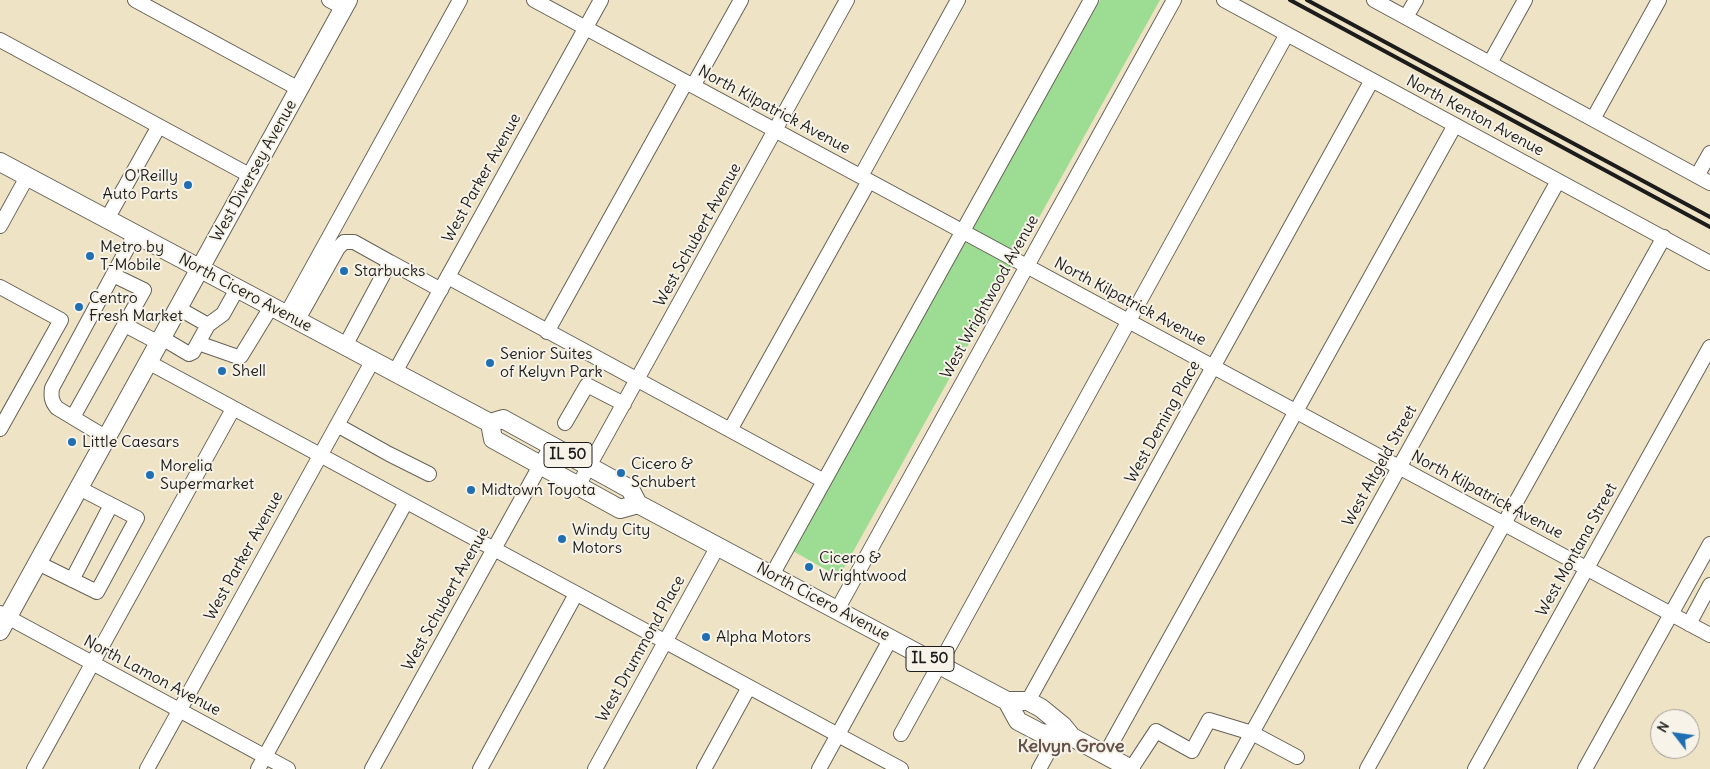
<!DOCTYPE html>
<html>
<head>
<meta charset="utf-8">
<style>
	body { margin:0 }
	#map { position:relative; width:1710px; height:769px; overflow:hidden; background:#efe3c5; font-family:Delius,sans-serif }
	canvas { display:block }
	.north { position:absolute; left:1650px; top:709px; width:50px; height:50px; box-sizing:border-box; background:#f7f3e8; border:1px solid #9f9d96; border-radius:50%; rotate:300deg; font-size:14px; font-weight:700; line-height:20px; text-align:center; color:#1c1c1c }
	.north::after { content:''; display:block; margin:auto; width:18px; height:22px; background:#1f6fb2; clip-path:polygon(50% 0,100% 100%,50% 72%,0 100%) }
</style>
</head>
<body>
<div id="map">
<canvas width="1710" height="769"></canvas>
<div class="north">N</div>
</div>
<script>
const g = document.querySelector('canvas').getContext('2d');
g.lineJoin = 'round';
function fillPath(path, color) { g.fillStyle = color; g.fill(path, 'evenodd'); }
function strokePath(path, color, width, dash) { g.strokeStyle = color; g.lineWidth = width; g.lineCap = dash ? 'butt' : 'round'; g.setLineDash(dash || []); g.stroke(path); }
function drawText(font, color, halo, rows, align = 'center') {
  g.font = font + ' Delius,sans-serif'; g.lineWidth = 4; g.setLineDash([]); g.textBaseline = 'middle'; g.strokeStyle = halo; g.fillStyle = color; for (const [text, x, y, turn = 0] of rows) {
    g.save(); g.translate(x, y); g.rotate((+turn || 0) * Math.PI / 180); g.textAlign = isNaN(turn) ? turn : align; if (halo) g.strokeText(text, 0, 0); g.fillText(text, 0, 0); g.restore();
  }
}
fillPath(new Path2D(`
	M 1100,0 L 1160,0 L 839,577 L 793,551 Z`), '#9ddd93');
const minor = new Path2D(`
	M 135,0 L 299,89
	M 329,0 L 344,8
	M 534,0 L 1710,635
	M 1224,0 L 1710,263
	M 1374,0 L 1710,183
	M 1406,17 L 1416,0
	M 0,40 L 251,176
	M 1490,63 L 1525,0
	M 693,86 L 741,0
	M 1593,119 L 1659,0
	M 861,176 L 958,0
	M 1697,176 L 1710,153
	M 107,219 L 159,126
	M 0,226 L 27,177
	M 448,277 L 824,481
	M 0,287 L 61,320 L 0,429
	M 286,315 L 460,0
	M 297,321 L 338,248 L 344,242 L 354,242 L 390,262
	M 125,325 L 159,343
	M 208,325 L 223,314 L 237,289
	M 547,332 L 686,82
	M 162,338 L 189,354 L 193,352 L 208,325 L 178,308
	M 198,343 L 238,357 L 241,356 L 271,307
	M 345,346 L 390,262 L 441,290
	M 148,362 L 901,769
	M 395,372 L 601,0
	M 73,417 L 144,290 L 113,275
	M 565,423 L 587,385 L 624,404
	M 337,425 L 389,454 L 429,474
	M 730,430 L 869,181
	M 107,438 L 57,408 C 51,401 51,396 52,388 L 135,234
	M 578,486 L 847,0
	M 38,563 L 97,592 L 137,518 L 79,488
	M 772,575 L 1091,0
	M 72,580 L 111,505
	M 837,610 L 1174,0
	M 0,613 L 288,769
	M 1689,624 L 1710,585
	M 1028,701 L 1372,80
	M 901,734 L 1287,34
	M 1105,755 L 1455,125
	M 34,769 L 233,409
	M 147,769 L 373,360
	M 258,769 L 406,502
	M 372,769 L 551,446
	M 480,769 L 576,594
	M 595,769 L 718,546
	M 704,769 L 749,687
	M 819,769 L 891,638
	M 1039,769 L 1062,727
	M 1131,769 L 1156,731 L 1192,751 L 1209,720 L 1252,733 L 1297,757
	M 1232,769 L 1558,181
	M 1367,769 L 1664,237
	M 1475,769 L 1710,347
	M 1585,769 L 1710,544`);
const major = new Path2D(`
	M 0,162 L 490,423 L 503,419 L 630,489 L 638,504 L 1007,701 L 1028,701 L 1041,708 L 1063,726 L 1072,737 L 1131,769
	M 490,423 L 493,439 L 620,509 L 638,504
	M 0,631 L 348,0
	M 1007,701 L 1018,721 L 1041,733 L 1072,737`);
strokePath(minor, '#666257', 16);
strokePath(major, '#666257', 20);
strokePath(minor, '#fff', 14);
strokePath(major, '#fff', 18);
strokePath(new Path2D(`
	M 1290,0 L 1710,227
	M 1307,0 L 1710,217`), '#1c1c1c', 4);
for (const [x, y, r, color] of [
	[188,185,5,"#1f6fb2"],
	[90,256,5,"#1f6fb2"],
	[344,271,5,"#1f6fb2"],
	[79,307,5,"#1f6fb2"],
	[490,363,5,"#1f6fb2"],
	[222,371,5,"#1f6fb2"],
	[72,442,5,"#1f6fb2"],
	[621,473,5,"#1f6fb2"],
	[150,475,5,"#1f6fb2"],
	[471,490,5,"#1f6fb2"],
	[562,539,5,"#1f6fb2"],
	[809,567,5,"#1f6fb2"],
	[706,637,5,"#1f6fb2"]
]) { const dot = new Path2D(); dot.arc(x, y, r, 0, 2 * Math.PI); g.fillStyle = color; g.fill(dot); strokePath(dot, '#f7f3e8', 2); }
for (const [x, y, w] of [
	[568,455,48],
	[930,659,48]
]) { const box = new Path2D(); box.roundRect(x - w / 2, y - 12.5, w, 25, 4); g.fillStyle = '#f7f3e8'; g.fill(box); strokePath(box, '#1c1c1c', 1); }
drawText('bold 15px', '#1c1c1c', null, [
	["IL 50",568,455],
	["IL 50",930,659]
]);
drawText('16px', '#1c1c1c', '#f7f3e8', [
	["North Kilpatrick Avenue",774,110,28],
	["North Kenton Avenue",1475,116,28],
	["West Diversey Avenue",254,171,-61],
	["West Parker Avenue",482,178,-61],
	["West Schubert Avenue",698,235,-61],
	["North Cicero Avenue",245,293,28],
	["West Wrightwood Avenue",990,297,-61],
	["North Kilpatrick Avenue",1130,302,28],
	["West Deming Place",1163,422,-61],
	["West Altgeld Street",1380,466,-61],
	["North Kilpatrick Avenue",1487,495,28],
	["West Montana Street",1577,550,-61],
	["West Parker Avenue",244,556,-61],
	["West Schubert Avenue",446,599,-61],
	["North Cicero Avenue",823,602,28],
	["West Drummond Place",641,649,-61],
	["North Lamon Avenue",152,676,28]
]);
drawText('16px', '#1c1c1c', '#f7f3e8', [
	["O'Reilly",178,176,"right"],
	["Auto Parts",178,194,"right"],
	["Metro by",100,247],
	["T-Mobile",100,265],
	["Starbucks",354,271],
	["Centro",89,298],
	["Fresh Market",89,316],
	["Senior Suites",500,354],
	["of Kelyvn Park",500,372],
	["Shell",232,371],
	["Little Caesars",82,442],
	["Cicero &",631,464],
	["Schubert",631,482],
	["Morelia",160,466],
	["Supermarket",160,484],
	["Midtown Toyota",481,490],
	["Windy City",572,530],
	["Motors",572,548],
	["Cicero &",819,558],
	["Wrightwood",819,576],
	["Alpha Motors",716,637]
], 'left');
drawText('bold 18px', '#63514b', '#f7f3e8', [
	["Kelvyn Grove",1071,747]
]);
</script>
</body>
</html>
